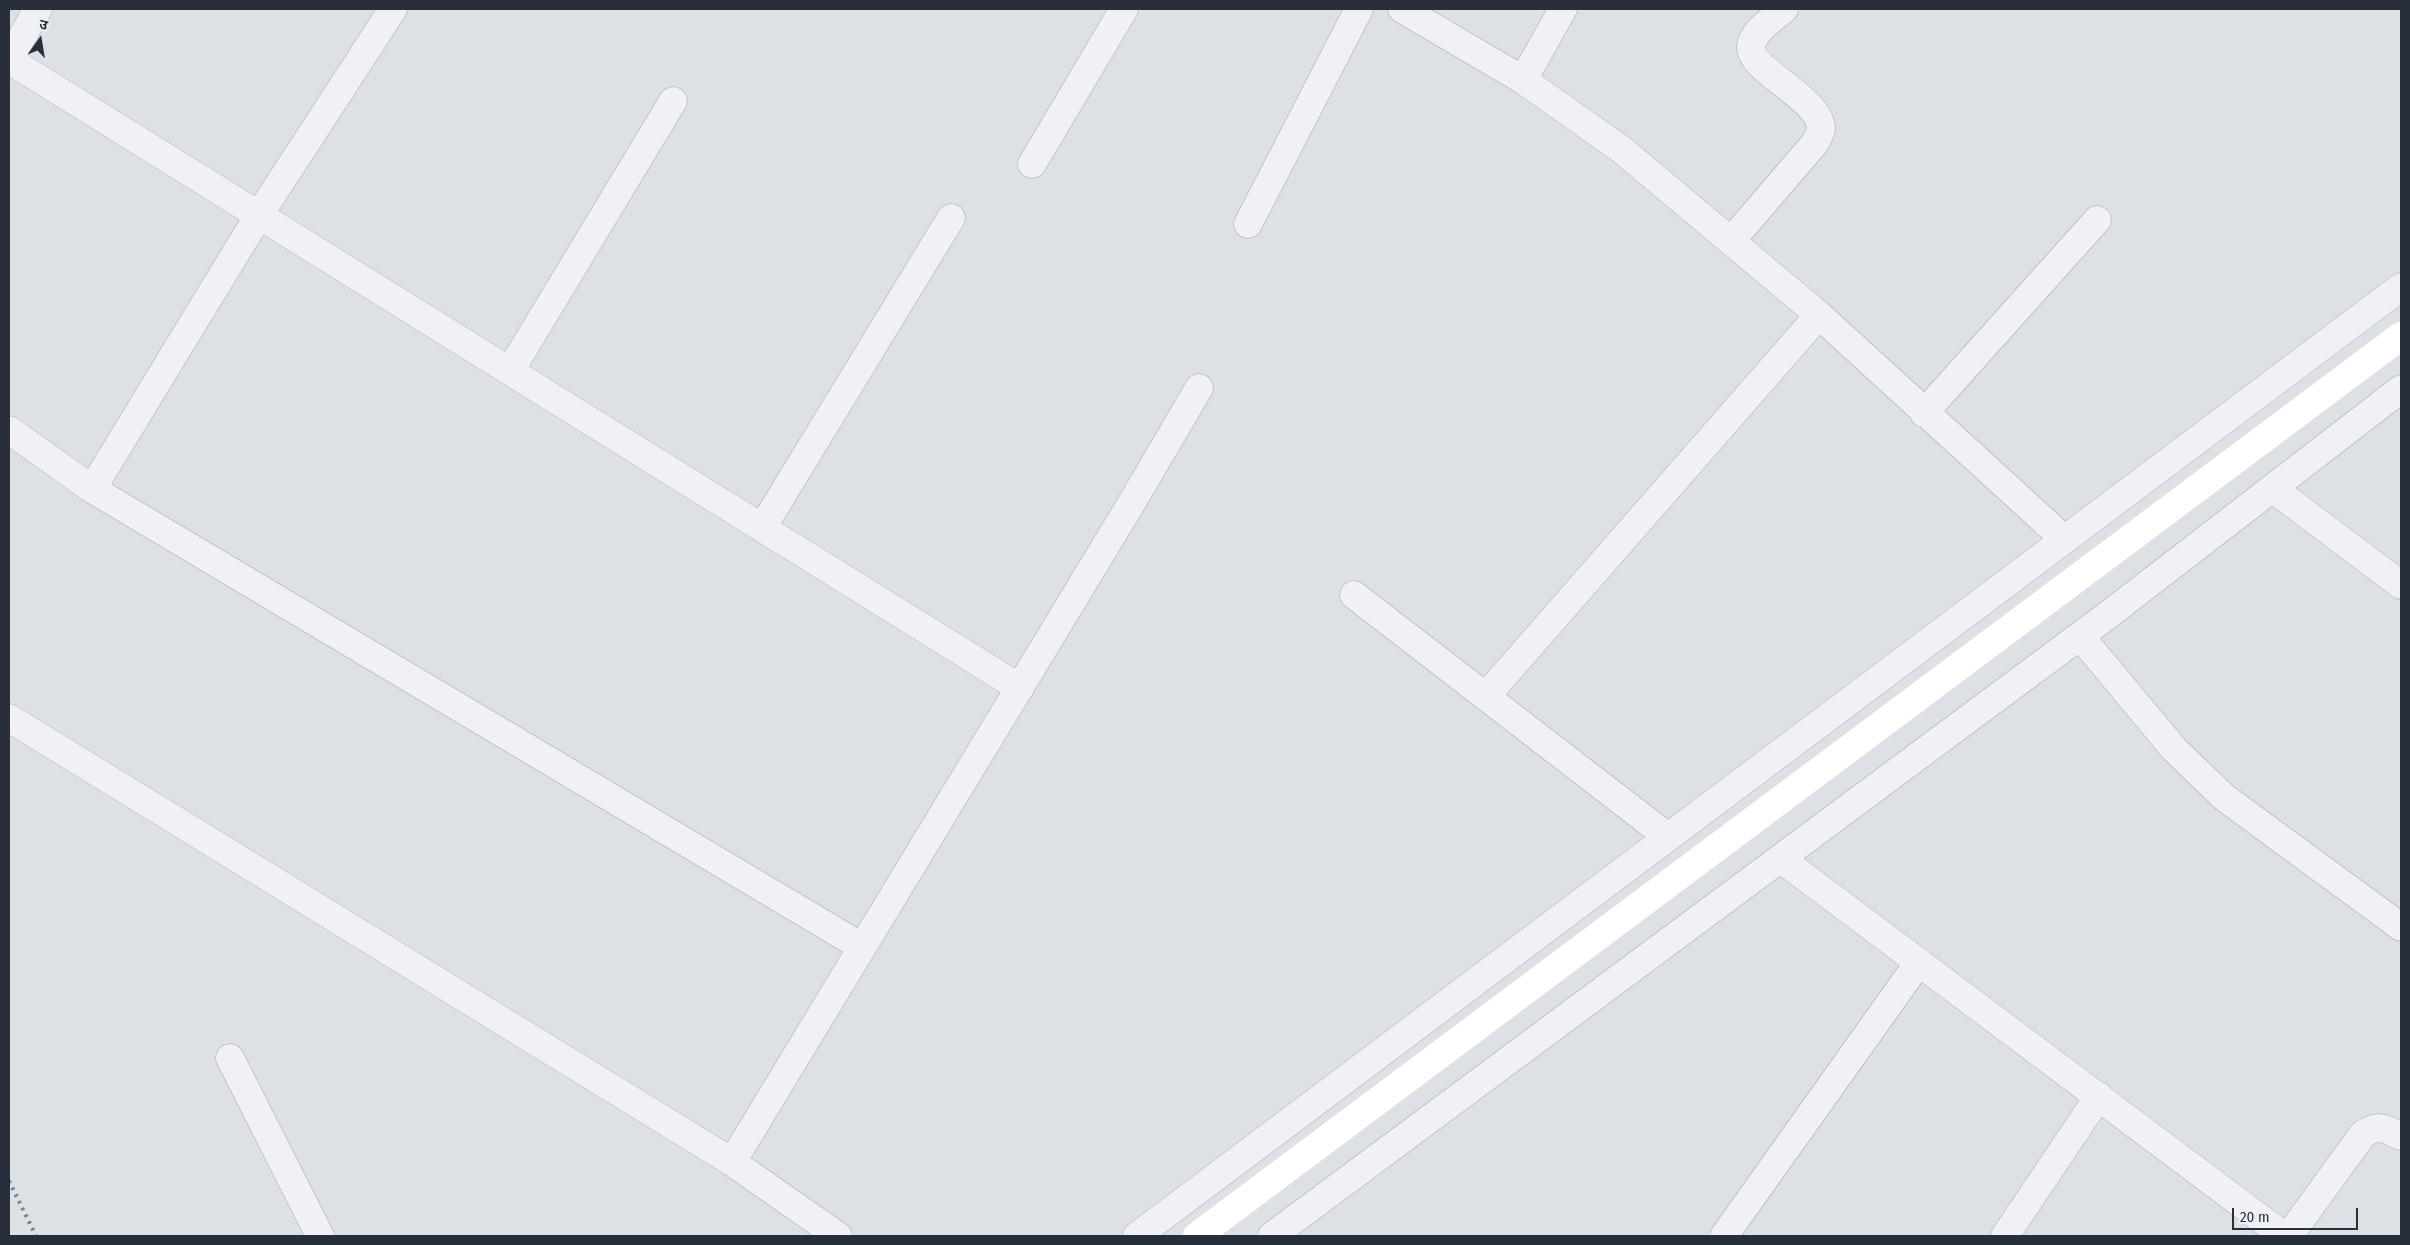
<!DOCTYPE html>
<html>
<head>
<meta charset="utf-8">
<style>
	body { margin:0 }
	#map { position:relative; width:2410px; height:1245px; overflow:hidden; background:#dde1e6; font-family:"Fira Sans Condensed","Noto Sans Devanagari",sans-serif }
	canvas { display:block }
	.frame { position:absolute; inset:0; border:10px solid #272f3c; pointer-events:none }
	.north { position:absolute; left:15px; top:15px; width:50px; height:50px; -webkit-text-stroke:4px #eceff4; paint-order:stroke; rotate:13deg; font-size:14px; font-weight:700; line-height:20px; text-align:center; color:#272f3c }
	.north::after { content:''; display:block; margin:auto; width:18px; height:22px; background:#272f3c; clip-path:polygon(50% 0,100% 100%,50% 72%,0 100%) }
	.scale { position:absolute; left:2232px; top:1208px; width:126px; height:22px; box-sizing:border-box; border:2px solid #272f3c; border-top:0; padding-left:6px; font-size:15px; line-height:18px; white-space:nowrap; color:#272f3c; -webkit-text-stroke:4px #eceff4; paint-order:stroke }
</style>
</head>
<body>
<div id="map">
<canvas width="2410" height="1245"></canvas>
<div class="frame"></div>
<div class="north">उ</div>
<div class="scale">20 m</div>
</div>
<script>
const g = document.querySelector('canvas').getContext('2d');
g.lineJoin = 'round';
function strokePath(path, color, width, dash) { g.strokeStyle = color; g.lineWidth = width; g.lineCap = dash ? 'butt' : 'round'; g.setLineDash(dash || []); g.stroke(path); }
const minor = new Path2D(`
	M 1402,9 L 1523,80 L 1622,150 L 1819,315 L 2064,539
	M 9,59 L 38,9
	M 9,60 L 1020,688
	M 1523,80 L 1563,9
	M 1032,164 L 1124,9
	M 1248,224 L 1359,9
	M 1731,241 L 1815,143 C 1817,139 1821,133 1821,129 C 1821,98 1748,70 1751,46 C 1753,31 1774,18 1784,9
	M 510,371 L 673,101
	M 1924,413 L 2097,220
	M 9,430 L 92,489 L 862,947
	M 2272,488 L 2401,585
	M 92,489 L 259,215 L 393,9
	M 762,528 L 951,218
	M 1354,595 L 1668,837
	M 2080,636 L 2174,749 L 2225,798 L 2401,927
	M 1486,696 L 1819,315
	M 9,718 L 732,1162 L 838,1236
	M 1781,859 L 2284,1236
	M 230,1058 L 320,1236
	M 732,1162 L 1131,504 L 1199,388
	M 1137,1236 L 2401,287
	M 1272,1236 L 2108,615 L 2401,389
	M 1724,1236 L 1919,962
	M 2005,1236 L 2099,1096
	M 2289,1236 L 2363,1134 C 2381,1123 2384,1129 2401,1136`);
strokePath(minor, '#a3a8b0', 29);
strokePath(minor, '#eff1f5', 28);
strokePath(new Path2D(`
	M 1197,1236 L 2401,336`), '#fff', 28);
strokePath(new Path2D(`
	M 9,1181 L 36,1236`), '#77808f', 4, [2.5, 5]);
</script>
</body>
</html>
